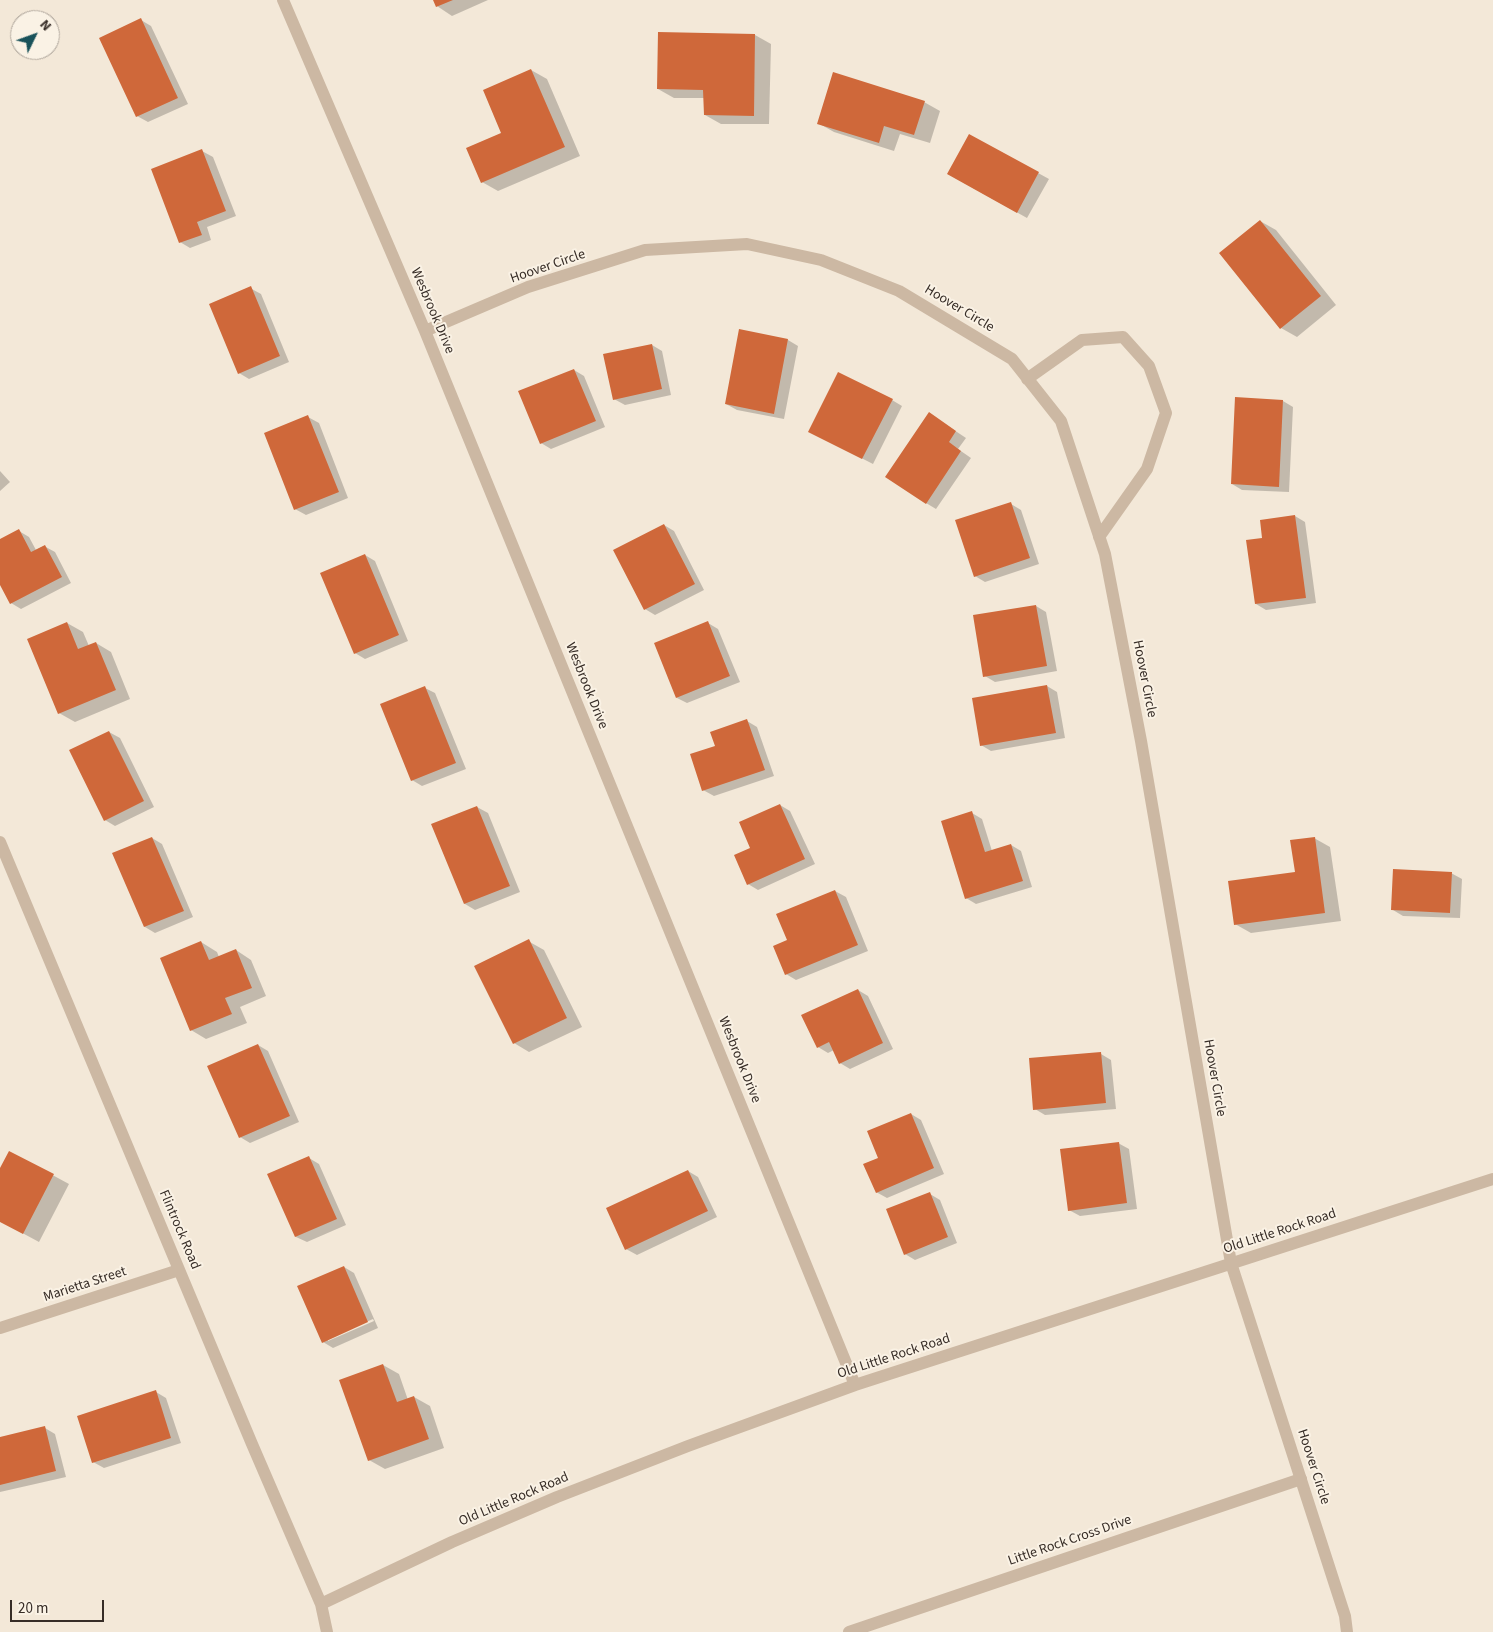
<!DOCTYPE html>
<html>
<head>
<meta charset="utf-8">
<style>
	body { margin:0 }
	#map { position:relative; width:1493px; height:1632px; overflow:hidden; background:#f3e8d8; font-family:"Source Sans 3",sans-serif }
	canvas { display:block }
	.north { position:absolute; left:10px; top:10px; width:50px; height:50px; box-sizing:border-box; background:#faf2e5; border:1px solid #aca399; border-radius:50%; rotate:48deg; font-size:14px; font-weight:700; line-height:20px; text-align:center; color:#362c26 }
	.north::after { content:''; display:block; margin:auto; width:18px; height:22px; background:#19525a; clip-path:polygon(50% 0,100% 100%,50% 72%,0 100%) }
	.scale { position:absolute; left:10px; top:1600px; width:94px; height:22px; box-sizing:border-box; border:2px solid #362c26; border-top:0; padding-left:6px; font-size:15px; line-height:18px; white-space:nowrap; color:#362c26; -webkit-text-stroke:4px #faf2e5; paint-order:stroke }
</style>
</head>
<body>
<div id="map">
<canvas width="1493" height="1632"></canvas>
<div class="north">N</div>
<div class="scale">20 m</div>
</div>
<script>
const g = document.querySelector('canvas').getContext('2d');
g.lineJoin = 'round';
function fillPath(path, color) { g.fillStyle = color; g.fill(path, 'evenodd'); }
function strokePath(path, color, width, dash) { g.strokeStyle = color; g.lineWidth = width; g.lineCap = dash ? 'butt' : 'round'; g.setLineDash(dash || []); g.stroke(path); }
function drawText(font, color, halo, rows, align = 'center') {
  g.font = font + ' "Source Sans 3",sans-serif'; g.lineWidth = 4; g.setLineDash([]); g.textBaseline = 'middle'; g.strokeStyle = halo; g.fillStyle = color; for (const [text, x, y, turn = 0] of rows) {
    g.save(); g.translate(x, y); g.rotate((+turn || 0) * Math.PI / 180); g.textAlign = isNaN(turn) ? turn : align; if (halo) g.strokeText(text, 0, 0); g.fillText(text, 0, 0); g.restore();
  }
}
fillPath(new Path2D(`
	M 434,0 L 488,0 L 452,16 L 437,6 Z
	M 141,20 L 151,26 L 188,104 L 148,122 L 137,116 Z
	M 755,35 L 771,44 L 769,124 L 721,124 L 705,115 L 705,98 L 674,98 L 658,89 Z
	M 531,70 L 547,79 L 580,156 L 498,191 L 482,182 Z
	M 924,102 L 940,111 L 930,143 L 900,134 L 894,151 L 834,132 L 818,123 Z
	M 969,135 L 1049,179 L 1027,218 L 948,174 Z
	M 202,151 L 213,157 L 236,216 L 207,227 L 211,240 L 190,248 L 180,242 Z
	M 1260,221 L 1276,230 L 1336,305 L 1297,337 L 1281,328 Z
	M 250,288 L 261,294 L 289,362 L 249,379 L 239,373 Z
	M 740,331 L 788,340 L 798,346 L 784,419 L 737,410 L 726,404 Z
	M 652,345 L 662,351 L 671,395 L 625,405 L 614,399 Z
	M 574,370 L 584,376 L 605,427 L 551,449 L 541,443 Z
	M 1236,399 L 1283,401 L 1293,407 L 1289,492 L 1242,490 L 1232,484 Z
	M 892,400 L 902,406 L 873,464 L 820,437 Z
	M 308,417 L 319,423 L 348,498 L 306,515 L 295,509 Z
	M 939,420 L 966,438 L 958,449 L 971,458 L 936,509 L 926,503 Z
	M 0,471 L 10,482 L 0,491 Z
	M 1011,504 L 1021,510 L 1039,564 L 985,582 L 975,576 Z
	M 1295,516 L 1305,522 L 1316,603 L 1266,610 L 1256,604 L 1264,539 Z
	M 664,525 L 674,531 L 704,590 L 655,615 L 645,609 Z
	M 19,531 L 29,537 L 36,550 L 44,546 L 55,552 L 71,583 L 21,609 L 11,603 L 0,582 L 0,540 Z
	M 365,555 L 375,561 L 408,641 L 365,659 L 355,653 Z
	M 1036,606 L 1046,612 L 1057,671 L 995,682 L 985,676 Z
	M 67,623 L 83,632 L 89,646 L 96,643 L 111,652 L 130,699 L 75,722 L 59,713 Z
	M 708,623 L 718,629 L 740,682 L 687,703 L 677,698 Z
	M 1047,686 L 1057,692 L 1065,738 L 991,751 L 981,745 Z
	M 425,688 L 435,693 L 466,769 L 422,786 L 412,780 Z
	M 747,721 L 757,727 L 774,776 L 714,796 L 703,790 L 716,746 Z
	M 109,732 L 120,738 L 154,807 L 115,826 L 105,820 Z
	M 780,805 L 790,811 L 815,864 L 758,890 L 748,884 L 752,849 Z
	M 477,807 L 488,813 L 520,892 L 475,910 L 465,904 L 433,825 Z
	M 972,813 L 982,819 L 992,851 L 1011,845 L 1021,851 L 1032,887 L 976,904 L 966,898 Z
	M 152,838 L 162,844 L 193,917 L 155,933 L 145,927 L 114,854 Z
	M 1314,838 L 1330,847 L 1341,921 L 1251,933 L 1235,924 L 1296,873 Z
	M 1451,873 L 1462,879 L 1460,918 L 1403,916 L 1393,910 Z
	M 835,891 L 846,897 L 868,951 L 796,980 L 786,974 Z
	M 528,941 L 544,950 L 582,1027 L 529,1052 L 514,1043 Z
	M 201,942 L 217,952 L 219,957 L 236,950 L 251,960 L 266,996 L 240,1007 L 247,1023 L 206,1039 L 191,1030 Z
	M 858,990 L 868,996 L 893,1049 L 850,1069 L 840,1063 L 834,1050 L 828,1053 L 818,1047 Z
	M 258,1045 L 268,1051 L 299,1122 L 250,1143 L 240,1137 Z
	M 1101,1054 L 1111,1060 L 1116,1109 L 1045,1115 L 1035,1109 Z
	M 911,1114 L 921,1120 L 944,1174 L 887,1198 L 876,1192 L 880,1158 Z
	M 1118,1143 L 1129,1149 L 1137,1209 L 1080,1216 L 1069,1210 Z
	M 10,1152 L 69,1184 L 39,1242 L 0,1221 L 0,1171 Z
	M 309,1158 L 319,1164 L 346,1225 L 307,1242 L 296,1237 L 269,1175 Z
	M 688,1171 L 698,1177 L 717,1217 L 637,1255 L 626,1249 Z
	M 930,1194 L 940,1200 L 957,1243 L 915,1260 L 905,1254 Z
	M 344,1267 L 354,1273 L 378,1328 L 333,1348 L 323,1342 ZM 373,1319 L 374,1321 L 328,1341 L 328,1339 Z
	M 383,1365 L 399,1374 L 408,1400 L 414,1397 L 430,1406 L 444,1448 L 385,1469 L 369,1460 Z
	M 156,1392 L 166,1398 L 181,1443 L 104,1468 L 93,1462 Z
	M 45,1428 L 55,1434 L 66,1477 L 0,1492 L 0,1438 Z`), '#0003');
fillPath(new Path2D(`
	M 433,0 L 453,0 L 436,7 Z
	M 141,18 L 178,98 L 136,117 L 99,38 Z
	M 658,32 L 755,34 L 754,116 L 704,115 L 703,90 L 657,89 Z
	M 531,69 L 565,147 L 481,183 L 466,148 L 501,133 L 483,90 Z
	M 833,72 L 925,101 L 914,135 L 884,126 L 879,143 L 817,124 Z
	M 969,134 L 1039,172 L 1017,213 L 947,174 Z
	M 202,149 L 226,211 L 197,222 L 202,235 L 179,243 L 151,169 Z
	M 1260,220 L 1321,296 L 1280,329 L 1219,253 Z
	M 251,286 L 280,356 L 238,374 L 209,304 Z
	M 739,329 L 788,339 L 774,414 L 725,404 Z
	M 652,344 L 662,389 L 613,400 L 603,354 Z
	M 574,369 L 596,421 L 540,444 L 518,391 Z
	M 838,372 L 893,399 L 862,459 L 808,432 Z
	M 1235,397 L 1283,400 L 1279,487 L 1231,484 Z
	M 929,412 L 956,431 L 949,442 L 961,451 L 926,504 L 885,477 Z
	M 308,415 L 339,492 L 294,510 L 264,433 Z
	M 1011,502 L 1030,558 L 974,577 L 955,520 Z
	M 1295,515 L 1306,598 L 1255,604 L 1246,540 L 1262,538 L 1260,520 Z
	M 664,524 L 695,584 L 644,610 L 613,550 Z
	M 19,529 L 31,552 L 45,545 L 62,577 L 10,604 L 0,585 L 0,539 Z
	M 365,554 L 399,635 L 354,654 L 320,573 Z
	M 1036,605 L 1047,666 L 983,677 L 973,615 Z
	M 708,621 L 730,676 L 676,698 L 654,643 Z
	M 67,622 L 78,649 L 96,642 L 116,690 L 58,714 L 27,639 Z
	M 1047,685 L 1056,733 L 980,746 L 972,698 Z
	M 425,686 L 456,763 L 411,781 L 380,704 Z
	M 747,719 L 765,770 L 702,791 L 690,754 L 715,746 L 710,732 Z
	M 109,731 L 144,801 L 104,821 L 69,750 Z
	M 780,804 L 805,859 L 747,885 L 734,855 L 750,848 L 739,822 Z
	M 477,806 L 510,886 L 464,904 L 431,824 Z
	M 972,811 L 985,852 L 1011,844 L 1023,881 L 965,899 L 941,821 Z
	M 152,837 L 184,911 L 144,927 L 112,853 Z
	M 1315,837 L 1325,913 L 1234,925 L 1228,881 L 1295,872 L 1290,840 Z
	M 1393,869 L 1452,872 L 1450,913 L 1391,910 Z
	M 835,890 L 858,945 L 785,975 L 773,946 L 787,940 L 776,914 Z
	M 529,939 L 567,1018 L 513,1044 L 474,966 Z
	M 201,941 L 209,960 L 236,949 L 252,988 L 225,998 L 232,1014 L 190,1031 L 160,958 Z
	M 858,989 L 883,1043 L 839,1064 L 829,1042 L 817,1048 L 801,1015 Z
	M 258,1044 L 290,1116 L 239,1138 L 207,1066 Z
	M 1101,1052 L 1106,1103 L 1033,1110 L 1029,1058 Z
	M 911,1113 L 934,1168 L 876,1193 L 863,1164 L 878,1158 L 867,1131 Z
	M 1119,1142 L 1127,1203 L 1068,1211 L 1060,1149 Z
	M 9,1151 L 54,1174 L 23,1234 L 0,1222 L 0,1168 Z
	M 309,1156 L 337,1219 L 295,1237 L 267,1174 Z
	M 688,1170 L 708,1211 L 625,1250 L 606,1208 Z
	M 930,1192 L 948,1237 L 904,1255 L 886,1209 Z
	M 344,1266 L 368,1322 L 322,1343 L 297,1286 Z
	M 383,1364 L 397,1402 L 414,1396 L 429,1439 L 368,1461 L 339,1380 Z
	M 156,1390 L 171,1438 L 92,1463 L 77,1416 Z
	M 45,1426 L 56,1471 L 0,1485 L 0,1437 Z`), '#cf683a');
strokePath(new Path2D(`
	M 849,1632 L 1301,1479`), '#ccb8a3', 12);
strokePath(new Path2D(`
	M 283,0 L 425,331 L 855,1385
	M 425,331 L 528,287 L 645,250 L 747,244 L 821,260 L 899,291 L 1012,359 L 1061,421 L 1105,554 L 1141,741 L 1231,1263 L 1345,1616 L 1347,1632
	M 1027,379 L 1082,340 L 1123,337 L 1149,366 L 1166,413 L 1147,469 L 1099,537
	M 0,842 L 252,1444 L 321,1604 L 327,1632
	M 0,1328 L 179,1270
	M 321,1604 L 452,1542 L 557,1497 L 688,1446 L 855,1385 L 1493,1179`), '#ccb8a3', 12);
drawText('14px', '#362c26', '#faf2e5', [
	["Hoover Circle",548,267,-19],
	["Hoover Circle",959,309,31],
	["Wesbrook Drive",432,311,67],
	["Hoover Circle",1144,679,79],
	["Wesbrook Drive",586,686,68],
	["Wesbrook Drive",739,1060,68],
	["Hoover Circle",1214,1078,80],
	["Flintrock Road",179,1230,67],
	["Old Little Rock Road",1280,1232,-18],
	["Marietta Street",85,1285,-18],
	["Old Little Rock Road",894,1357,-18],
	["Hoover Circle",1313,1467,72],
	["Old Little Rock Road",514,1500,-23],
	["Little Rock Cross Drive",1070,1541,-19]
]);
</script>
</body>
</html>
